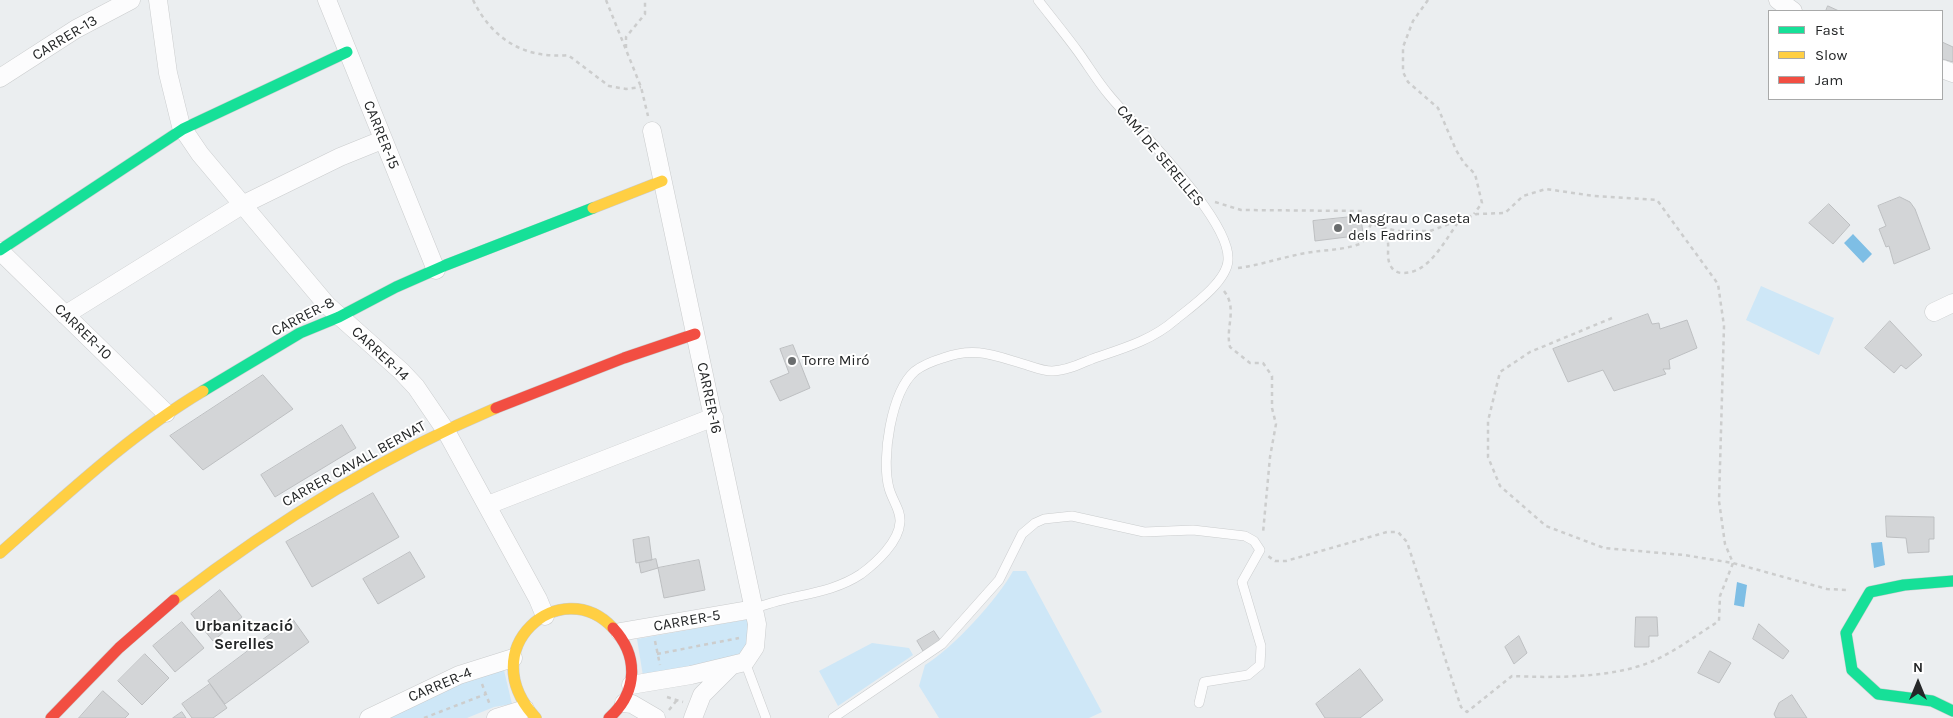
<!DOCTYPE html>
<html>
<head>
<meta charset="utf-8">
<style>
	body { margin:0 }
	#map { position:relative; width:1953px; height:718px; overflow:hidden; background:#ebeef0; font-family:Karla,sans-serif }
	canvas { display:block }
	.legend { position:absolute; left:1768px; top:10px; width:175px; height:90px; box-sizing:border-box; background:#fff; border:1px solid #a8a9a9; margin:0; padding:6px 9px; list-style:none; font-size:15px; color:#252728 }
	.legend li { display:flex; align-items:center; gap:10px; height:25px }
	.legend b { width:25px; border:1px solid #a8a9a9 }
	.north { position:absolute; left:1893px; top:658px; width:50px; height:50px; -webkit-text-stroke:4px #fff; paint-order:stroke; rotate:0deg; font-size:14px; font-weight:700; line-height:20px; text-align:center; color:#252728 }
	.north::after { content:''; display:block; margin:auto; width:18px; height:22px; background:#252728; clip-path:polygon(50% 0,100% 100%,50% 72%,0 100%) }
</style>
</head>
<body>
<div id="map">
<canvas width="1953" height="718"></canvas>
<ul class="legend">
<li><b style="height:6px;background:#16e098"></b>Fast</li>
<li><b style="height:6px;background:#ffcf43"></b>Slow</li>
<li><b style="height:6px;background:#f24e42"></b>Jam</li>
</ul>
<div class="north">N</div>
</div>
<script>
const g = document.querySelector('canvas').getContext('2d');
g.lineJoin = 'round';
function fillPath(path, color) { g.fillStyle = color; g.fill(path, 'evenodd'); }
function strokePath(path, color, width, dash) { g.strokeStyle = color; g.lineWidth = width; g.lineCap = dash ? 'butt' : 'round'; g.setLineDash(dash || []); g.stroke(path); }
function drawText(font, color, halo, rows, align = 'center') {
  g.font = font + ' Karla,sans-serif'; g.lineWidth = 4; g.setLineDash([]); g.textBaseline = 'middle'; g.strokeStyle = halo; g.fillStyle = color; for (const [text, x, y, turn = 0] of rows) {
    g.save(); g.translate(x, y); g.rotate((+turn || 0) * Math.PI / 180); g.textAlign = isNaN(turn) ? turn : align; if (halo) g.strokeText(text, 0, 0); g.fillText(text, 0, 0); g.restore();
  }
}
fillPath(new Path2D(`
	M 1761,286 L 1834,318 L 1819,355 L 1746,320 Z
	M 1013,571 L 1026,571 L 1102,712 L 1089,718 L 939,718 L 919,686 L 925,665 C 953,648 997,600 1013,571 Z
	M 749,619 L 752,629 L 741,656 L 643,676 L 637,639 Z
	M 872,643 L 909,648 L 913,655 L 838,706 L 819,671 Z
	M 503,666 L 512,704 L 494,707 L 467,718 L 386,718 L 424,696 Z`), '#cee7f7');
fillPath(new Path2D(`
	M 1853,234 L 1872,254 L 1863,263 L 1844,243 Z
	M 1882,542 L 1885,565 L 1874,568 L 1871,543 Z
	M 1737,582 L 1747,585 L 1744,607 L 1734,605 Z`), '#7ebee5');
const building = new Path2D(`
	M 1828,6 L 1839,11 L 1826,11 Z
	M 1942,42 L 1953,47 L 1953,62 L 1942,59 Z
	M 1900,197 L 1910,202 L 1915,209 L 1930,249 L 1894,264 L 1889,246 L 1886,247 L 1879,229 L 1886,226 L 1878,206 Z
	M 1829,204 L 1850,225 L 1833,244 L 1809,223 Z
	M 1361,216 L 1363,235 L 1315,241 L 1313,221 Z
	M 1648,314 L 1652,324 L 1659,323 L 1660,329 L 1687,320 L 1697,348 L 1669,360 L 1670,369 L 1663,369 L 1666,374 L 1614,391 L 1603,370 L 1568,382 L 1553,349 Z
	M 1890,321 L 1922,355 L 1906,369 L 1901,365 L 1894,373 L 1865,348 Z
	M 793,345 L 810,388 L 780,401 L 770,381 L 789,373 L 780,349 Z
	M 263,375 L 293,409 L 203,470 L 170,436 Z
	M 342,425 L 356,448 L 275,497 L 261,475 Z
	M 373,493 L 399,537 L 312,587 L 286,542 Z
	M 1886,516 L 1934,517 L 1934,539 L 1929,539 L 1929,552 L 1908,553 L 1906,538 L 1887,537 Z
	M 649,537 L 652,560 L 636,563 L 633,540 Z
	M 410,552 L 425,577 L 378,604 L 363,579 Z
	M 656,559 L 658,568 L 641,573 L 639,563 Z
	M 699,560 L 705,590 L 664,598 L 658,568 Z
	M 220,590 L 242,617 L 213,641 L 191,614 Z
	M 1636,617 L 1657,617 L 1658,636 L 1649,636 L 1649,647 L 1635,647 Z
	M 292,618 L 309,642 L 225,704 L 208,681 Z
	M 182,622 L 204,648 L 175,672 L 153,646 Z
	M 1759,624 L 1789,651 L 1783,659 L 1753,639 Z
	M 934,631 L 940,640 L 923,651 L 917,641 Z
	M 1519,636 L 1527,653 L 1514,664 L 1505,647 Z
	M 1710,651 L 1731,663 L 1719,683 L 1698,673 Z
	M 145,654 L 169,678 L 142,705 L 118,681 Z
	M 1360,669 L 1383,700 L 1360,718 L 1325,718 L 1316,704 Z
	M 210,684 L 227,708 L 213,718 L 192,718 L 182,704 Z
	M 103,691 L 129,714 L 125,718 L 79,718 Z
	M 1792,695 L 1807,718 L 1776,718 L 1774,714 L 1779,703 Z
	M 182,712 L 186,718 L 173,718 Z`);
fillPath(building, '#d3d5d7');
strokePath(building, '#bdbfc1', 1);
const lane = new Path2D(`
	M 754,609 C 789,594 828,596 861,574 C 876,563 899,542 900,522 C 901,510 892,500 889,488 C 881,459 891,392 915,371 C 923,365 933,361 943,358 C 976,346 995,356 1027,365 C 1036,368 1044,371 1052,371 C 1066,371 1080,364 1092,359 C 1121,349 1151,341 1175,320 C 1191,307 1227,282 1228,260 C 1231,219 1136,128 1109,95 C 1098,82 1089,67 1079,53 C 1066,35 1051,17 1038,0
	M 745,662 L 766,718
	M 833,718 L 942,644 L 999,580 L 1022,534 L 1035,523 L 1044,519 L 1072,516 L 1144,532 L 1193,530 L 1245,536 L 1254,541 L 1260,550 L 1242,582 L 1261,646 L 1260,665 L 1248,675 L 1204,682 L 1199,703`);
const street = new Path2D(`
	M 158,0 L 168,73 L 181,126 L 200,154 L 327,305 L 401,371 L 416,387 L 446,431 L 538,599 L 545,616
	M 327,0 L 436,270
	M 1778,0 L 1793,11
	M 1942,69 L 1953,73
	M 0,78 L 76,29 L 131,0
	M 0,251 L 166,413
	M 1934,312 L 1953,303
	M 65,315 L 242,205 L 340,157 L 382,140
	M 488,505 L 714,417
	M 620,632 L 754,609
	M 631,685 L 691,675 L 745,662 L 755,647 L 757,624 L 652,131
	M 624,703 L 632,704 L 656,718
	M 369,718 L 459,675 L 513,658
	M 496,718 L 525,709
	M 693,718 L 702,695 L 730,667`);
const fast = new Path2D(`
	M 0,250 L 183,129 L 347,52
	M 203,391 L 300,333 L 339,317 L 396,287 L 446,265 L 593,208
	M 1953,581 L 1904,585 L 1870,592 L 1846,633 L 1852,670 L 1878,694 L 1932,701 L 1953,711`);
const slow = new Path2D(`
	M 593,208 L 662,181
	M 0,553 C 65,496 129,435 203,391
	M 174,600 C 273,524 380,457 496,408
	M 536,718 C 471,649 561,572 613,628`);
const jam = new Path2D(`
	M 496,408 L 624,358 L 695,334
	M 51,718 L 119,648 L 174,600
	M 609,718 C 638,692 639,656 613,628`);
strokePath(lane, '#cacccd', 10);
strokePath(street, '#cacccd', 19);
strokePath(fast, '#cacccd', 12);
strokePath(slow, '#cacccd', 12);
strokePath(jam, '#cacccd', 12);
strokePath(new Path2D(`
	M 473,0 C 492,39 524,59 568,55 L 609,86 L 626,89 L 641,87
	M 606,0 L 641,87 L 648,116
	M 1428,0 L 1413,21 L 1403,47 L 1403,72 L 1408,82 L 1438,108 L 1456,150 L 1464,163 L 1475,174 L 1482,203 L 1474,214
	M 626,48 L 626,37 L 645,14 L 645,0
	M 1215,202 L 1241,210 L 1362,211 L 1371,224 L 1397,231 L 1430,231 L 1477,214 L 1505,213 L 1523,196 L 1546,189 L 1594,196 L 1657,200 L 1718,284 L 1724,326 L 1719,501 L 1725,544 L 1733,563 L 1720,596 L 1719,621 C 1698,634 1676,651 1653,661 C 1614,678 1554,678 1512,676 L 1467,712 L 1461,707 L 1407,542 L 1398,532 L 1387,532 L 1286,561 L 1275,561 L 1268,556
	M 1382,228 C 1394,242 1383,256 1392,268 C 1394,271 1398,273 1402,273 C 1430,274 1445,239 1460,220
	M 1238,268 C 1261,265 1283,257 1306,253 C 1327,249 1342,251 1362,243 L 1371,224
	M 1224,291 C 1238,309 1225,327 1230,347 L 1250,363 L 1263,363 L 1272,376 L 1272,408 L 1276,424 L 1270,457 L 1263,533
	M 1612,318 L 1530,352 L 1500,372 L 1488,421 L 1488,457 L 1500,486 L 1546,526 L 1604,548 L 1684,555 L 1733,563 L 1827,589 L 1847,590
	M 655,641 L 660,665
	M 657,654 L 739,638
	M 482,684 L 490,705
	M 667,697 L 683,702
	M 669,710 L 677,700
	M 424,718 L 486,694`), '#cccdcd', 2.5, [4, 4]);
strokePath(lane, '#fcfcfd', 9);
strokePath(street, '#fcfcfd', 18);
strokePath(fast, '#16e098', 11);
strokePath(slow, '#ffcf43', 11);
strokePath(jam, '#f24e42', 11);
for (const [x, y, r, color] of [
	[1338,228,5,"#6a6d6e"],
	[792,361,5,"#6a6d6e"]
]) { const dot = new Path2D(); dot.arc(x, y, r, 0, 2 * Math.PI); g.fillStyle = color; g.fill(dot); strokePath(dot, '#fff', 2); }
drawText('15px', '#252728', '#fff', [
	["CARRER-13",65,38,-31],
	["CARRER-15",381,135,68],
	["CAMÍ DE SERELLES",1160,156,50],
	["CARRER-8",303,317,-27],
	["CARRER-10",83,332,44],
	["CARRER-14",380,354,43],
	["CARRER-16",709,398,78],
	["CARRER CAVALL BERNAT",354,464,-29],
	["CARRER-5",687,621,-10],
	["CARRER-4",440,685,-23]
]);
drawText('15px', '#252728', '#fff', [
	["Masgrau o Caseta",1348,219],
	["dels Fadrins",1348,236],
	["Torre Miró",802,361]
], 'left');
drawText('bold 16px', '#252728', '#fff', [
	["Urbanització",244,626],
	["Serelles",244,644]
]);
</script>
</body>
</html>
